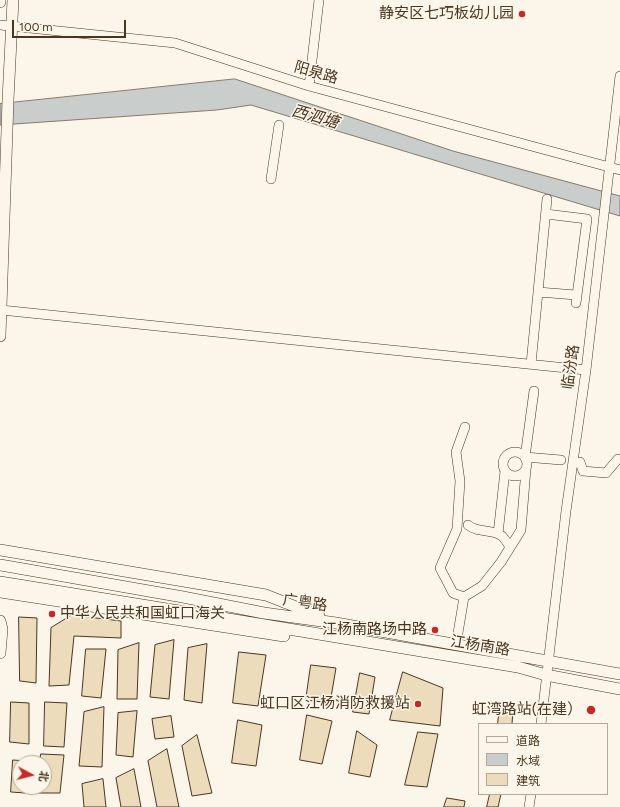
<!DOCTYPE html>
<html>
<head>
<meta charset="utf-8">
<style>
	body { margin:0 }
	#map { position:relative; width:620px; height:807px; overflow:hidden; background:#fbf6e9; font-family:Figtree,"Noto Sans SC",sans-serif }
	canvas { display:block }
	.legend { position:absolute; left:478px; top:723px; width:130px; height:72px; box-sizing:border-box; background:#fbf6e9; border:1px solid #b4a999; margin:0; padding:5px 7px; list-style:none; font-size:12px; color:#4a3520 }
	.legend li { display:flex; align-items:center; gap:8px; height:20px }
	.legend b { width:20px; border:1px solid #b4a999 }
	.north { position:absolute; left:12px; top:755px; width:40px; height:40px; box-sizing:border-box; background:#fbf6e9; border:1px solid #b4a999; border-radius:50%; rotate:97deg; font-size:11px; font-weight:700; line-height:16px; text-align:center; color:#4a3520 }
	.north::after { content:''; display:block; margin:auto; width:14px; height:18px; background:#c62828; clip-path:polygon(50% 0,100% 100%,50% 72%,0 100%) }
	.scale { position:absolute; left:12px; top:20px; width:114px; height:18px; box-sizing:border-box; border:2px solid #4a3520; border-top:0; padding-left:5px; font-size:12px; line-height:14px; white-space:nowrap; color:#4a3520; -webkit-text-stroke:3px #fbf6e9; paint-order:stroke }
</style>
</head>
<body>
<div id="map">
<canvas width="620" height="807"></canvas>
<ul class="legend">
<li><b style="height:5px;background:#fbf6e9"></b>道路</li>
<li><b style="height:11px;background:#c9cecd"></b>水域</li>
<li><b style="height:11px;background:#ecdcbc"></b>建筑</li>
</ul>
<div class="north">北</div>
<div class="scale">100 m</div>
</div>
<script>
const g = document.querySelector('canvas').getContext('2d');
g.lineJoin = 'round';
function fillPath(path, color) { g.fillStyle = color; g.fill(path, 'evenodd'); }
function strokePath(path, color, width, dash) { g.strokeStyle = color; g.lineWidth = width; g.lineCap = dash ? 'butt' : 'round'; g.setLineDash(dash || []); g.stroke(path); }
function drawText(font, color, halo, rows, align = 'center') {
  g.font = font + ' Figtree,"Noto Sans SC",sans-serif'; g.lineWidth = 3; g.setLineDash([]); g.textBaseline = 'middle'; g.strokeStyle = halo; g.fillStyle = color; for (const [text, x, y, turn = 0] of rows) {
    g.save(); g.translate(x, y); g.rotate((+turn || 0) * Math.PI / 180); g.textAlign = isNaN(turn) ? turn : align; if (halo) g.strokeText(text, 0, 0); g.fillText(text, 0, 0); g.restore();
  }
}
const water = new Path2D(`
	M 235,79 L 453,151 L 620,196 L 620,216 L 251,105 L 217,110 L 0,125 L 0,104 Z`);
fillPath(water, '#c9cecd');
strokePath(water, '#887966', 1);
const building = new Path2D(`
	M 72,615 L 121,621 L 121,638 L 74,636 L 69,685 L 49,686 L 51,628 Z
	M 19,617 L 37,618 L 36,683 L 20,681 Z
	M 174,640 L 169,699 L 150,697 L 155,645 Z
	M 139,643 L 137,699 L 117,699 L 118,650 Z
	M 207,644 L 202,703 L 184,700 L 188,648 Z
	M 86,649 L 106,649 L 101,698 L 82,696 Z
	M 239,652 L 266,655 L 258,706 L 233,703 Z
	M 311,665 L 336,668 L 330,703 L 306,700 Z
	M 403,672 L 443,688 L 440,726 L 390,720 Z
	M 360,673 L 375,677 L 369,714 L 353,712 Z
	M 11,702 L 29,703 L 29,744 L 10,742 Z
	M 45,702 L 67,703 L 64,747 L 44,746 Z
	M 500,705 L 513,710 L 512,724 L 498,724 Z
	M 104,707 L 102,767 L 79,766 L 84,712 Z
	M 137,711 L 133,757 L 116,755 L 118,713 Z
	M 307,715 L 332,721 L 322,764 L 300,760 Z
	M 171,716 L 174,737 L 155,739 L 152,719 Z
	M 238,720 L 262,725 L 256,766 L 232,763 Z
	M 357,731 L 377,745 L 370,777 L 349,773 Z
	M 418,732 L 438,734 L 427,787 L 405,785 Z
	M 197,735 L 212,793 L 192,796 L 182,746 Z
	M 167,749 L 179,807 L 157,807 L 148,761 Z
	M 41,754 L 64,755 L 60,793 L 36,793 L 37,787 L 44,787 L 44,763 L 40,763 Z
	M 13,760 L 27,761 L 27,763 L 20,763 L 20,787 L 25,787 L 25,793 L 11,792 Z
	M 134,769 L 141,807 L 121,807 L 116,778 Z
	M 103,779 L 106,807 L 84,807 L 82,784 Z
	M 490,794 L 501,794 L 498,807 L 487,807 Z
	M 447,798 L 465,801 L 464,807 L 444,807 Z`);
fillPath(building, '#ecdcbc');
strokePath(building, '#4a3520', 1);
const minor = new Path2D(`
	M 0,25 L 175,43 L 309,86 L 620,170
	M 309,86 L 319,0
	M 271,179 L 279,125
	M 546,214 L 587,219 L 576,303
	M 538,292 L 576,295
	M 1,310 L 586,370
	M 531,364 L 547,199
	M 534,391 L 525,457 L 561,460
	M 465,427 L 456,452 L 460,481 L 457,529 L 440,568 L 453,593 L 464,597 L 482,586 L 501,562 L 521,530 L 526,469
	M503 464a12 12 0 1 1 24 0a12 12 0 1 1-24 0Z
	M 580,462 L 583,471 L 606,473 L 618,459
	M 468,525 C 479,534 492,528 502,536 C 505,539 508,544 510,547
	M 498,534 L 505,471
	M 456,645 L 464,597
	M 541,724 L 566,511 L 586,370 L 620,76
	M 529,807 L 531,794`);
const major = new Path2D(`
	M 0,2 L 0,0
	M 0,336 L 8,100 L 13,0
	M 0,550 L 266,595 L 319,616
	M 0,565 L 183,597 L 264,613 L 336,623 L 620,674
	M 0,582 C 173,609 345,639 518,667 L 546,675 L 620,689
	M 0,592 L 284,636
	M 0,621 L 2,629 L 0,653`);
strokePath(minor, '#4a3520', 10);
strokePath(major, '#4a3520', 12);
strokePath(minor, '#fbf6e9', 9);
strokePath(major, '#fbf6e9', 11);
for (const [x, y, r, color] of [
	[522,14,4,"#c62828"],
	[52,614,4,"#c62828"],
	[435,630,4,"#c62828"],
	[418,704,4,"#c62828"],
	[591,710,5,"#c62828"]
]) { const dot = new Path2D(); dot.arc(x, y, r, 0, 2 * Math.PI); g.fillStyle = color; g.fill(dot); strokePath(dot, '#fbf6e9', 1.5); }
drawText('15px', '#4a3520', '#fbf6e9', [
	["静安区七巧板幼儿园",514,14],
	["中华人民共和国虹口海关",60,614,"left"],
	["江杨南路场中路",427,630],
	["虹口区江杨消防救援站",410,704],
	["虹湾路站(在建）",582,710]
], 'right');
drawText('15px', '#4a3520', '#fbf6e9', [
	["阳泉路",316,73,16],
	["临汾路",571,367,-82],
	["广粤路",305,603,8],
	["江杨南路",480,646,9]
]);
drawText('italic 16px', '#4a3520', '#fbf6e9', [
	["西泗塘",315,117,16]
]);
</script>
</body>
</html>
